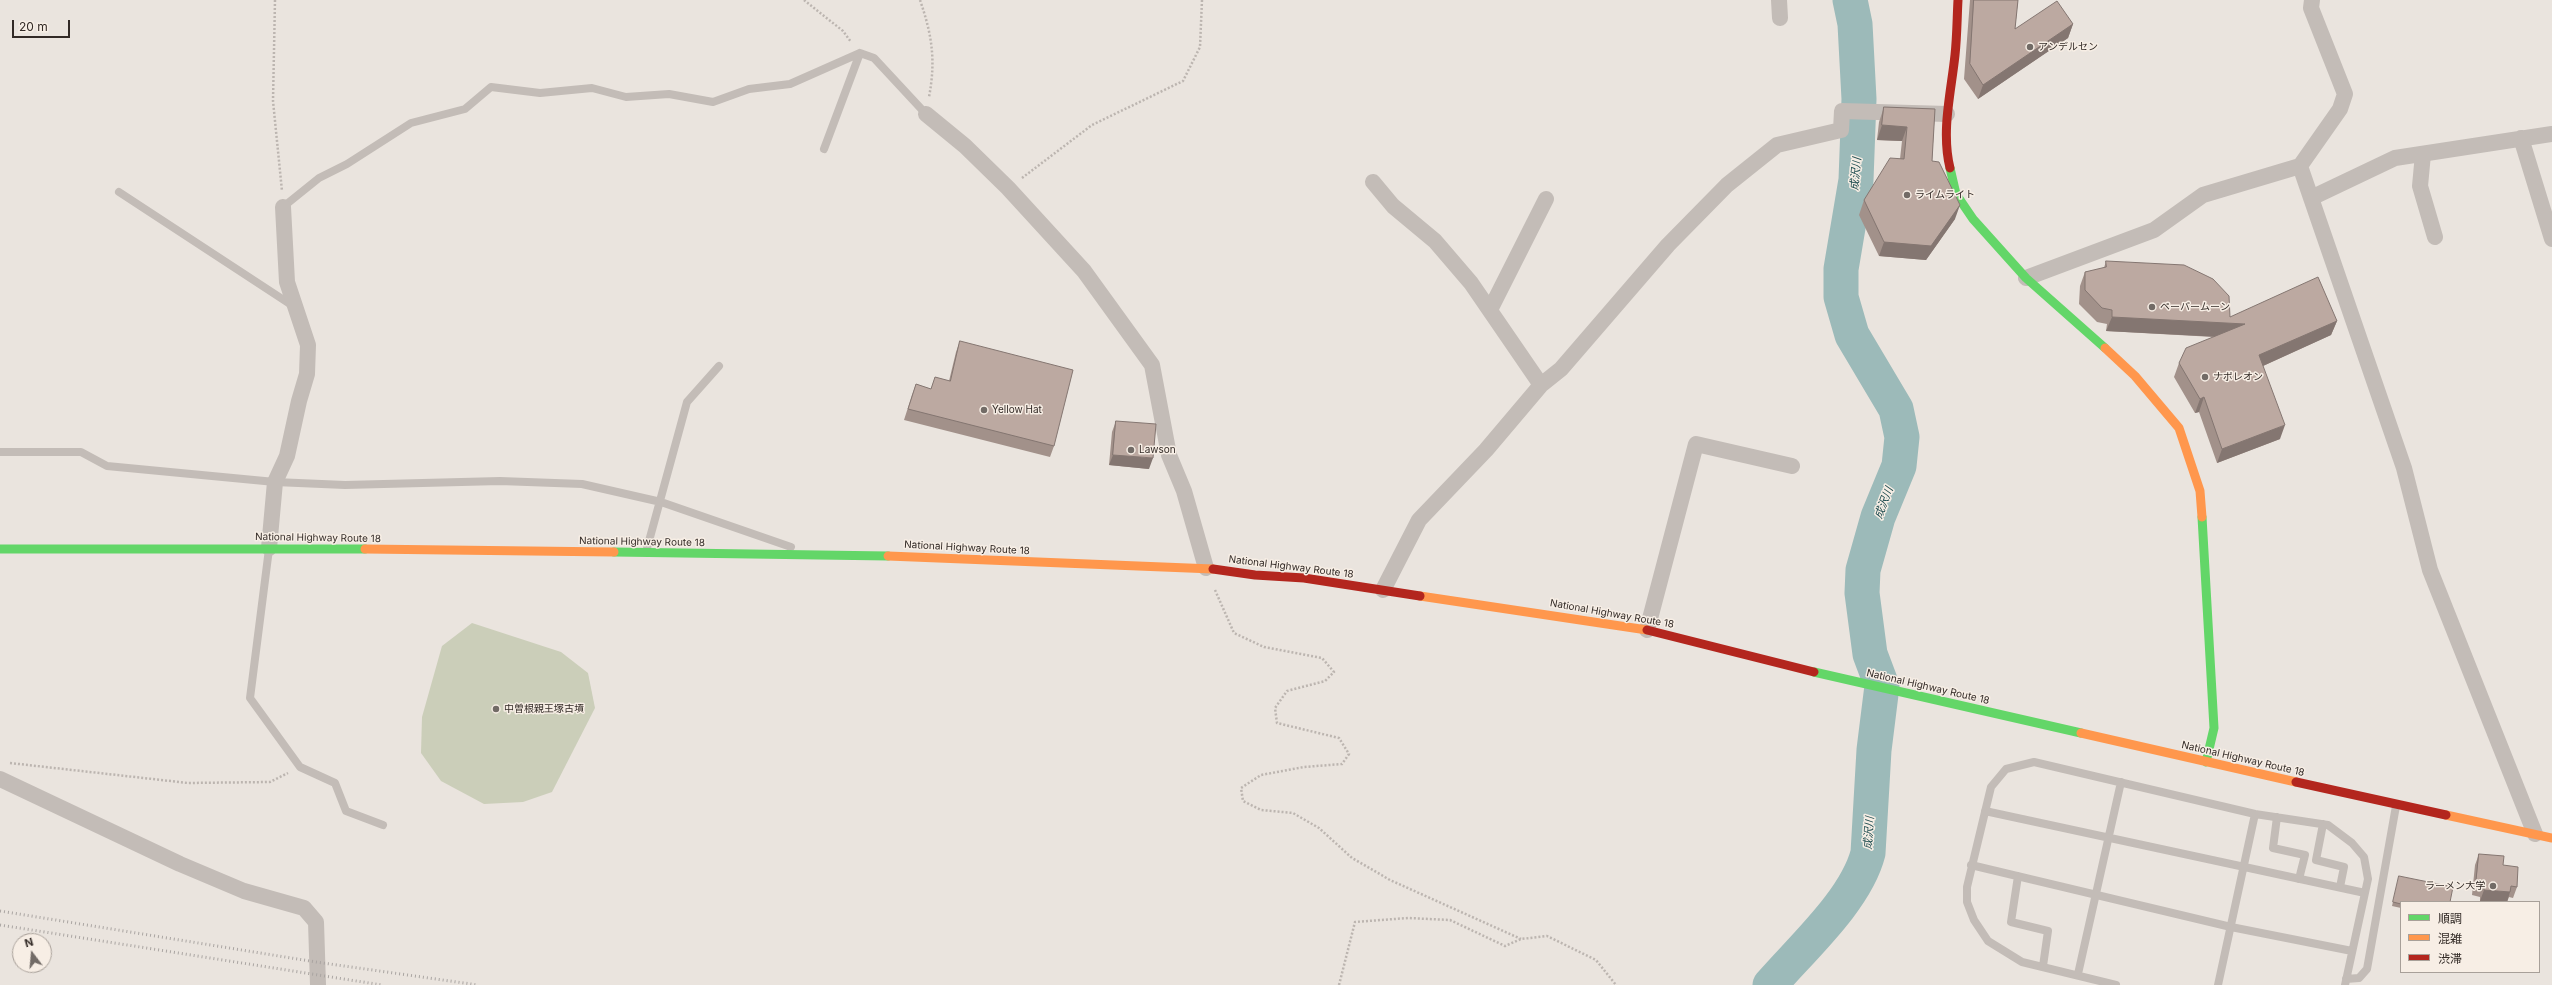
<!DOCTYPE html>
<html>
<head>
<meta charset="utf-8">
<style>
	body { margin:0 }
	#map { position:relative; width:2552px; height:985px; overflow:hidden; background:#eae4de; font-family:Inter,"Noto Sans JP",sans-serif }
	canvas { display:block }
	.legend { position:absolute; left:2400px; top:901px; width:140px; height:72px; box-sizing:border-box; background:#f7eee5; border:1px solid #a8a099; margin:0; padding:5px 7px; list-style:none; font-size:12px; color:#322a26 }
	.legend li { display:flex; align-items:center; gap:8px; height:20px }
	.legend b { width:20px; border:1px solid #a8a099 }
	.north { position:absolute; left:12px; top:933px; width:40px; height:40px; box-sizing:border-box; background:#f7eee5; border:1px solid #a8a099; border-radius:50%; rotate:344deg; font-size:11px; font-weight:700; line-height:16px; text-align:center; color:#322a26 }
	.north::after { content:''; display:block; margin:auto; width:14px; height:18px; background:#726b66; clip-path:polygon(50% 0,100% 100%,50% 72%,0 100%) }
	.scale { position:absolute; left:12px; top:20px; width:58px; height:18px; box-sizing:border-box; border:2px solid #322a26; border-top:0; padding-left:5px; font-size:12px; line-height:14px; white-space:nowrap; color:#322a26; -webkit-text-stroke:3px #f7eee5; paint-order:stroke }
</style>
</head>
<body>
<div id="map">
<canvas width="2552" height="985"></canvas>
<ul class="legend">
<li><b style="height:5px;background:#63d668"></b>順調</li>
<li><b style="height:5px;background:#ff974d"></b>混雑</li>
<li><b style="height:5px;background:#b3261e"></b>渋滞</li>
</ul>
<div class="north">N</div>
<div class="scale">20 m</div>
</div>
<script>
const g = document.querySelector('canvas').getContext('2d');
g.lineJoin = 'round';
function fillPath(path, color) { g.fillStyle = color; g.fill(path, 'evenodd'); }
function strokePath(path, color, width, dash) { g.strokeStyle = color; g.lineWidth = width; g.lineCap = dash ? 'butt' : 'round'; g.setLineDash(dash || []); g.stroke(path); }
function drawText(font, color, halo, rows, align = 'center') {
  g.font = font + ' Inter,"Noto Sans JP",sans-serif'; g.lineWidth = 3; g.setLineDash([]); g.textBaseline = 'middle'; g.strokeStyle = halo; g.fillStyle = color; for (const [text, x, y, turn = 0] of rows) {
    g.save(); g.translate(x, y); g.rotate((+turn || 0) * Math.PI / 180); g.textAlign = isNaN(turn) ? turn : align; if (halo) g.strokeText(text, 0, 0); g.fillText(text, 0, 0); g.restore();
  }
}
fillPath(new Path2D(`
	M 472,623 L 561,652 L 588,673 L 595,708 L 552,792 L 523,802 L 484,804 L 441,781 L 421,753 L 422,717 L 442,646 Z`), '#cbceb9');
strokePath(new Path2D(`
	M 1770,985 C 1802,948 1856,900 1868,853 L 1874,750 L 1882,686 L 1870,654 L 1862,593 L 1863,570 L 1878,517 L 1899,466 L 1902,437 L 1896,409 L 1852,335 L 1841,297 L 1841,269 L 1856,180 L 1859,99 L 1855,24 L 1850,0`), '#9cbab9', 35);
strokePath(new Path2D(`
	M 275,0 L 273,101 L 282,191
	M 804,0 L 843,31 L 851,42
	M 920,0 C 932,35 936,60 929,97
	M 1022,178 L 1092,125 L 1183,81 L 1200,47 L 1202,0
	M 1215,590 L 1234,633 L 1264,647 L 1322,658 L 1334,672 L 1325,681 L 1287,691 L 1275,708 L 1277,723 L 1339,738 L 1349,754 L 1342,764 L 1304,767 L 1261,775 L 1241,788 L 1243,801 L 1261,810 L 1293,813 L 1319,828 L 1352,858 L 1390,880 L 1521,939
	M 10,763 L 188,783 L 270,782 L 288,773
	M 1339,985 L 1355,922 L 1408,918 L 1450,920 L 1505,946 L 1521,939 L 1547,936 L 1596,960 L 1616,985`), '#bcb5b0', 2.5, [2, 2]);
strokePath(new Path2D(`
	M 824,149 L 860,53
	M 119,192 L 293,306
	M 283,207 L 319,178 L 347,164 L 411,123 L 465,109 L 491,87 L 540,93 L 592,88 L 626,97 L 669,94 L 713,102 L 749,89 L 790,84 L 860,53 L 874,58 L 926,114
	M 0,452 L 81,452 L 107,466 L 275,482 L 345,485 L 500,481 L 582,484 L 661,502 L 791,547
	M 269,549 L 250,698 L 300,767 L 335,783 L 346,811 L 383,825
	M 646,552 L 687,402 L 719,366
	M 1985,811 L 2365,893
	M 2277,817 L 2273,848 L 2305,855 L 2299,879
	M 2323,824 L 2316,860 L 2344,867 L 2340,887
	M 1971,865 L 2231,927 L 2352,951
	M 2018,876 L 2011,922 L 2048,931 L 2043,966
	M 2078,974 L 2121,782
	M 2346,979 L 2359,978 L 2367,969 L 2396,806
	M 2116,985 L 2022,962 L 1988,941 L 1974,920 L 1967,902 L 1967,887 L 1991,787 L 2006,769 L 2034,762 L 2255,814 L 2328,825 L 2352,843 L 2364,857 L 2368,879 L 2345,985
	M 2218,985 L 2255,814`), '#c3bcb7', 8);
strokePath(new Path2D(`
	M 1779,0 L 1780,18
	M 926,114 L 965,146 L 1008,188 L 1084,271 L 1152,365 L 1169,455 L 1184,491 L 1206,568
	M 2521,138 L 2552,239
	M 2423,154 L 2420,186 L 2435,237
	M 2300,166 L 2404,468 L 2430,570 L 2535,834
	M 1373,182 L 1393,206 L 1435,241 L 1471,283 L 1541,385
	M 2311,198 L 2395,158 L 2552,134
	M 2026,278 L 2154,230 L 2203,195 L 2300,166 L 2340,109 L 2345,94 L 2311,8 L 2312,0
	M 1490,310 L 1546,199
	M 269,548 L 275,482 L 287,456 L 299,401 L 307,374 L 308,345 L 287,282 L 283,207
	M 1383,590 L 1419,520 L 1486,450 L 1541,385 L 1561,369 L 1668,245 L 1727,185 L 1777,145 L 1841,130 L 1842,111 L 1947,114
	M 1647,630 L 1696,444 L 1792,466
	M 0,779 L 180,864 L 244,891 L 304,908 L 316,922 L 318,985`), '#c3bcb7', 16);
strokePath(new Path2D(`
	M 1950,168 L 1956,194 L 1973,219 L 2026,278 L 2105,348
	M 2202,517 L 2214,728 L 2206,762
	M 0,549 L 365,549
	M 614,552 L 888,556
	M 1814,672 L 2081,733`), '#63d668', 9);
strokePath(new Path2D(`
	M 2105,348 L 2135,376 L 2179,428 L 2200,491 L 2202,517
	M 365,549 L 614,552
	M 888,556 L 1213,569
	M 1420,596 L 1647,630
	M 2081,733 L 2296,782
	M 2446,815 L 2552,838`), '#ff974d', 9);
strokePath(new Path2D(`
	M 1950,168 C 1941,131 1951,93 1955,55 C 1957,37 1957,18 1958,0
	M 1213,569 L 1255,575 L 1304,578 L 1420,596
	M 1647,630 L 1814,672
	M 2296,782 L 2446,815`), '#b3261e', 9);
strokePath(new Path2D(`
	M 0,911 L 316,962 L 478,985
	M 0,925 L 382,985`), '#aaa5a2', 3, [1, 3]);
fillPath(new Path2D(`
	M 1970,0 L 2018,0 L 2015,29 L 2073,24 L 2068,38 L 1978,99 L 1964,79 Z
	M 1884,107 L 1935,109 L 1932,161 L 1955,219 L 1926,260 L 1879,256 L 1859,215 L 1864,200 L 1900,159 L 1902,141 L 1877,140 L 1879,122 Z
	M 2106,261 L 2230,317 L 2337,321 L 2331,335 L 2263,366 L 2280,439 L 2217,463 L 2199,412 L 2195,413 L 2174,377 L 2179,363 L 2214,337 L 2106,331 L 2107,324 L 2097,322 L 2079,304 L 2080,286 L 2085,272 L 2104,268 Z
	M 960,341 L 1054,446 L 1050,457 L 904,420 L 912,395 L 916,384 L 931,389 L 935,377 L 949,381 L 956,352 Z
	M 1116,421 L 1149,469 L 1109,465 L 1112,432 Z
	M 2479,854 L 2503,865 L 2517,887 L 2513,898 L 2509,897 L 2507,902 L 2495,902 L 2480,901 L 2480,897 L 2472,895 L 2475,865 Z
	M 2399,876 L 2401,902 L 2401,908 L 2392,906 Z`), '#a2918a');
fillPath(new Path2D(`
	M 2073,24 L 2068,38 L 1978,99 L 1983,85 Z
	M 1882,125 L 1907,127 L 1902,141 L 1877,140 Z
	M 1960,205 L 1955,219 L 1926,260 L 1879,256 L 1884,242 Z
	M 2112,317 L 2245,324 L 2240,338 L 2106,331 Z
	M 2337,321 L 2331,335 L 2254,370 L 2259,355 Z
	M 2204,397 L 2199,412 L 2195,413 L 2200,399 Z
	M 2285,425 L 2280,439 L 2217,463 L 2222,449 Z
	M 1113,455 L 1153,458 L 1149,469 L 1109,465 Z
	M 2484,890 L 2510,892 L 2507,902 L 2495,902 L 2480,901 Z`), '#847671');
const building = new Path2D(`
	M 1974,0 L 2018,0 L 2015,29 L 2057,1 L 2073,24 L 1983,85 L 1970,64 Z
	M 1884,107 L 1935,109 L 1932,161 L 1939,162 L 1960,205 L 1931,246 L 1884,242 L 1864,200 L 1890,158 L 1904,159 L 1907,127 L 1882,125 Z
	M 2106,261 L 2184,265 L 2213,279 L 2229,296 L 2230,317 L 2318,277 L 2337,321 L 2259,355 L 2285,425 L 2222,449 L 2204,397 L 2200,399 L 2179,363 L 2186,348 L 2245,324 L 2112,317 L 2112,310 L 2102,308 L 2085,290 L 2085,272 L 2106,267 Z
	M 960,341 L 1073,370 L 1054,446 L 908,409 L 916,384 L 931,389 L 935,377 L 950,381 Z
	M 1116,421 L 1156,424 L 1153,458 L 1113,455 Z
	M 2479,854 L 2504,856 L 2503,865 L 2518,867 L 2517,887 L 2511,886 L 2510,892 L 2484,890 L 2484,886 L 2476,884 Z
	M 2399,876 L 2453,887 L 2450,902 L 2401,902 L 2401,904 L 2393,902 Z`);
fillPath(building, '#bca9a1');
strokePath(building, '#847671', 1);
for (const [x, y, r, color] of [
	[2030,47,4,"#726b66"],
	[1907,195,4,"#726b66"],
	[2152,307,4,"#726b66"],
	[2205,377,4,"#726b66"],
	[984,410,4,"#726b66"],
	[1131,450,4,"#726b66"],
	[496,709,4,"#726b66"],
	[2493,886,4,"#726b66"]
]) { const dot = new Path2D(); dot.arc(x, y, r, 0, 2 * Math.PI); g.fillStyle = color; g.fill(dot); strokePath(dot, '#f7eee5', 1.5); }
drawText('10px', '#322a26', '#f7eee5', [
	["アンデルセン",2038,47],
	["ライムライト",1915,195],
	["ペーパームーン",2160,307],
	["ナポレオン",2213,377],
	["Yellow Hat",992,410],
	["Lawson",1139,450],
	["中曽根親王塚古墳",504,709],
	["ラーメン大学",2485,886,"right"]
], 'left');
drawText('10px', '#322a26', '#f7eee5', [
	["National Highway Route 18",318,538,1],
	["National Highway Route 18",642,542,1],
	["National Highway Route 18",967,548,3],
	["National Highway Route 18",1291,567,7],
	["National Highway Route 18",1612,614,10],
	["National Highway Route 18",1928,687,13],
	["National Highway Route 18",2243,759,13]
]);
drawText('italic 11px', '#1f4d50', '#f7eee5', [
	["成沢川",1856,174,-85],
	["成沢川",1884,503,-69],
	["成沢川",1869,833,-86]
]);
</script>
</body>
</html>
